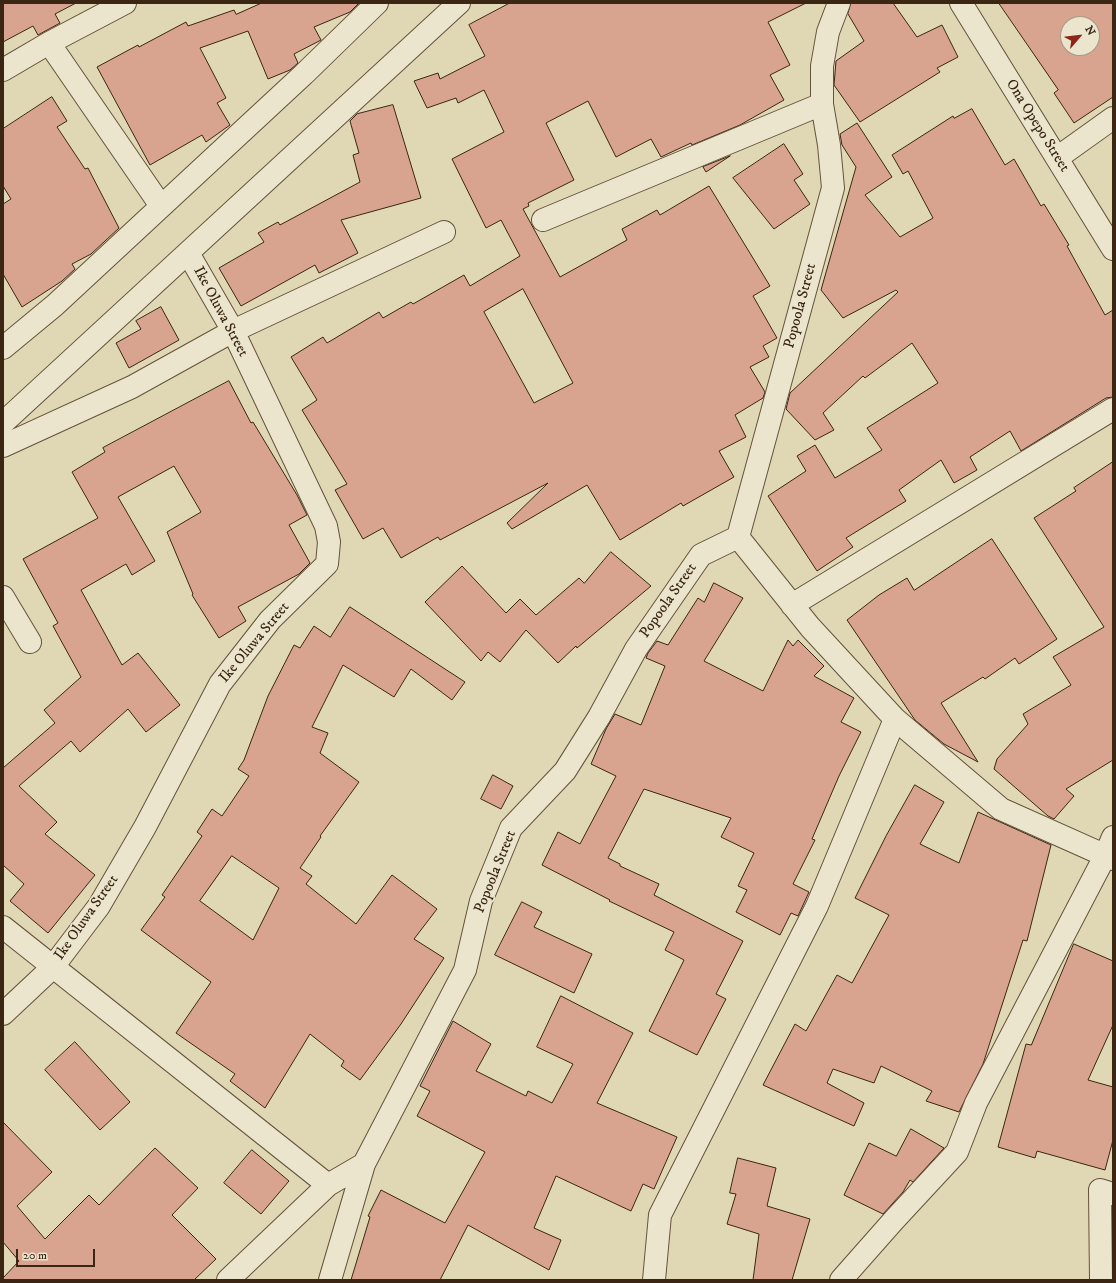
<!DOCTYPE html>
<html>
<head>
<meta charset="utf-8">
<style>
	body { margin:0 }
	#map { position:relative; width:1116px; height:1283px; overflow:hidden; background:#e0d7b4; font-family:"IM FELL DW Pica",serif }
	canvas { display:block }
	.frame { position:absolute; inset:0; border:4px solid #3a2613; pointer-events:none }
	.north { position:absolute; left:1060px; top:16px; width:40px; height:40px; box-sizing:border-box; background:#ebe5ce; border:1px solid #a49983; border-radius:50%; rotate:62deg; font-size:11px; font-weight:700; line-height:16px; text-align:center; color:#3a2613 }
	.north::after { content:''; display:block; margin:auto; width:14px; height:18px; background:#8f2418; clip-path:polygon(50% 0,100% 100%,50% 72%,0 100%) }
	.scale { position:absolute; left:16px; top:1249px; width:79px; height:18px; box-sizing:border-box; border:2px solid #3a2613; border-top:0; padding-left:5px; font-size:12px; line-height:14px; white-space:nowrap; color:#3a2613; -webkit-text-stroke:3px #ebe5ce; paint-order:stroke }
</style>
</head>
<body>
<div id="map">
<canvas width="1116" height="1283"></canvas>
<div class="frame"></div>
<div class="north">N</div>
<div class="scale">20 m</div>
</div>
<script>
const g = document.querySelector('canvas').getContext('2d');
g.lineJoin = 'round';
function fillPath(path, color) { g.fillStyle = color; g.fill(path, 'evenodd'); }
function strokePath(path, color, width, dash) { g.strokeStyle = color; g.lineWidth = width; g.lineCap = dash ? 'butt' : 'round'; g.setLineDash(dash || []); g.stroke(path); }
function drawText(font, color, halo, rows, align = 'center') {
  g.font = font + ' "IM FELL DW Pica",serif'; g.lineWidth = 3.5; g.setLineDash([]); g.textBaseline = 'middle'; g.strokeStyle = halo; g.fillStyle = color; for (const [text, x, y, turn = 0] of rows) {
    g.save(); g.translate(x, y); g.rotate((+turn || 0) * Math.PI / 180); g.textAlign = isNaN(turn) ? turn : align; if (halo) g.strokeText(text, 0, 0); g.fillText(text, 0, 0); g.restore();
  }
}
const building = new Path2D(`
	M 3,3 L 76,3 L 55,14 L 60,23 L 38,35 L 33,26 L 3,42 Z
	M 262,3 L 359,3 L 350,12 L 314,27 L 321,40 L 294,54 L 298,63 L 290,70 L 268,79 L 248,31 L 200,48 L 226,98 L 217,103 L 230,125 L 206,142 L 202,135 L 150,165 L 97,67 L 138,45 L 139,47 L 186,22 L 188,26 L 234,10 L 236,14 Z
	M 510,3 L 806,3 L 768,22 L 790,65 L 770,75 L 784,100 L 740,125 L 692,145 L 691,143 L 661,157 L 651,139 L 616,157 L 588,101 L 546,123 L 574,180 L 528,203 L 529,206 L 523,209 L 560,277 L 627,240 L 622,229 L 657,210 L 660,215 L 709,186 L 770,286 L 753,296 L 777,338 L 763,346 L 769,357 L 750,367 L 765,392 L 763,398 L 735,415 L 746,437 L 719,451 L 734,477 L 683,506 L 681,503 L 620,540 L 587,485 L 512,529 L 507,523 L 548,483 L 440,540 L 438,537 L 401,558 L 383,528 L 363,539 L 335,490 L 347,484 L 302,410 L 317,400 L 291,357 L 323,337 L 327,343 L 379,312 L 383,318 L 411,302 L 413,304 L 464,275 L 470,286 L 520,256 L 501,220 L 486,228 L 452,159 L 504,132 L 484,90 L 458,103 L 456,98 L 427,108 L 414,81 L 438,73 L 440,79 L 485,56 L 469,25 ZM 523,289 L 573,383 L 534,403 L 484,312 Z
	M 851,3 L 893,3 L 917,37 L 942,25 L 958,57 L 937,68 L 940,72 L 860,122 L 834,85 L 836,61 L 864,41 L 848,14 Z
	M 999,3 L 1113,3 L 1113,97 L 1074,123 L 1054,93 L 1058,90 ZM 1068,24 L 1092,24 L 1092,48 L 1068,48 Z
	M 52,97 L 67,121 L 57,127 L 85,169 L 88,168 L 119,228 L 91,254 L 72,264 L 75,269 L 62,281 L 22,307 L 3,274 L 3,204 L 11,199 L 3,186 L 3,129 Z
	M 393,105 L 421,198 L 341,220 L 358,253 L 319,273 L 315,265 L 241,306 L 219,268 L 264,242 L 258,233 L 278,222 L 280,225 L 360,182 L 353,155 L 359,153 L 350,121 L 357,114 Z
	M 972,109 L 1005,165 L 1014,159 L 1041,206 L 1044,204 L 1069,245 L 1067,246 L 1105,315 L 1113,310 L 1113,397 L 1106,398 L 1021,451 L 1010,431 L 970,457 L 977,470 L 954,483 L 941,460 L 899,490 L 906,501 L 846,538 L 853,547 L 817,571 L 768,496 L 806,471 L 797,456 L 815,445 L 835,478 L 882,450 L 867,428 L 938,383 L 912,343 L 865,378 L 863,376 L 823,413 L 834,430 L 815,440 L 786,409 L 790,393 L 898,292 L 896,290 L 843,318 L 821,290 L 856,167 L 842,145 L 840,134 L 857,123 L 892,177 L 865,195 L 900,237 L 933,218 L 908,171 L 903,174 L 892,155 L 953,116 L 954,118 Z
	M 784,144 L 803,174 L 794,180 L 810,204 L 774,229 L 733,178 Z
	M 730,156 L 706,172 L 703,167 Z
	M 161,307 L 179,340 L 129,368 L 116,343 L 141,329 L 136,321 Z
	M 229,381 L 251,423 L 253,422 L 297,495 L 307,515 L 289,525 L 310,563 L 299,574 L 238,607 L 246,621 L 219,638 L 192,595 L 193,594 L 167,532 L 201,512 L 174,466 L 118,497 L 155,561 L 132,575 L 126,564 L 81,590 L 122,665 L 138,653 L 180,705 L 146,732 L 128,709 L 80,752 L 71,741 L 19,786 L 57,822 L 45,834 L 95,875 L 48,933 L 10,901 L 24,884 L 3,865 L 3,768 L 55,723 L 44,710 L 81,677 L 53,626 L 58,623 L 23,559 L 98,518 L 72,472 L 105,452 L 103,448 Z
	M 1113,462 L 1113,760 L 1066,789 L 1074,796 L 1054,819 L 1048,816 L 994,769 L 997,759 L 1028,724 L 1023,714 L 1071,685 L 1053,657 L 1104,627 L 1034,518 L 1076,491 L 1074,488 Z
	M 992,539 L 1057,639 L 1019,664 L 1015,658 L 985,679 L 983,677 L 941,703 L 978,762 L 944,744 L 915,720 L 847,620 L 879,595 L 907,578 L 914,590 Z
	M 611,552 L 651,586 L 577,648 L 576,646 L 558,663 L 526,630 L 500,662 L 488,652 L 481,661 L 425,602 L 462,566 L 506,613 L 520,599 L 536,615 L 579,578 L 584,583 Z
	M 714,583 L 743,598 L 704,661 L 763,691 L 788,640 L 793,646 L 798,640 L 824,666 L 814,676 L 854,698 L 841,722 L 861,732 L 839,776 L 812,839 L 815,840 L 793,884 L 809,892 L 798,916 L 791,913 L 780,935 L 736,912 L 747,890 L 738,886 L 754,853 L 721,837 L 731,818 L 644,789 L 608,858 L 620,864 L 620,866 L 659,884 L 654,895 L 743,941 L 716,994 L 726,999 L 697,1055 L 649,1031 L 684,960 L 665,950 L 674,932 L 609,901 L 610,900 L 542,865 L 558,832 L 580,844 L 616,776 L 591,764 L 606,729 L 615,714 L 641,725 L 665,666 L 646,658 L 648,653 L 657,641 L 668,645 L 698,598 L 704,602 Z
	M 350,607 L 465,682 L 452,700 L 411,669 L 394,697 L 343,665 L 312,727 L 328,733 L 320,753 L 359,782 L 320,836 L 321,837 L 300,868 L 312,876 L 306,884 L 356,924 L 392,875 L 437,909 L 414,939 L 444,958 L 401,1024 L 360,1080 L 341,1066 L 344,1061 L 310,1034 L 265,1108 L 230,1081 L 235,1074 L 176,1033 L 211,982 L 141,930 L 165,897 L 162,895 L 202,836 L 197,832 L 212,809 L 222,816 L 249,776 L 238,769 L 244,760 L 268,696 L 294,645 L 300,648 L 314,626 L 330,637 ZM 232,856 L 279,888 L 253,940 L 200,901 Z
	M 493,775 L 513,786 L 501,809 L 481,799 Z
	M 915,785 L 944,802 L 920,844 L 959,863 L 978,812 L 1051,845 L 1027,941 L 1023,940 L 983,1064 L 959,1112 L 926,1101 L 932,1091 L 881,1066 L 874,1083 L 833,1069 L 827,1083 L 864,1103 L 854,1126 L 763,1085 L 795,1024 L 806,1031 L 837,975 L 852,983 L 889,915 L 855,898 L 886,836 Z
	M 522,902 L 542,912 L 534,927 L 592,954 L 574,993 L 495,955 Z
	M 1074,944 L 1113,961 L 1113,1025 L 1088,1080 L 1113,1087 L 1113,1140 L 1105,1170 L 1037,1151 L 1035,1158 L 998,1147 L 1026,1044 L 1031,1045 Z
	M 561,996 L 633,1033 L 597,1103 L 677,1137 L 654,1189 L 643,1184 L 631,1211 L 556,1176 L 534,1228 L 561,1240 L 549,1270 L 468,1225 L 440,1280 L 351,1280 L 370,1217 L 368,1216 L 381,1190 L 445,1223 L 485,1152 L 417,1116 L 430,1091 L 420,1086 L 453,1021 L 491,1044 L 476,1071 L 526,1096 L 528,1091 L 552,1103 L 573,1064 L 537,1047 Z
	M 75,1042 L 130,1102 L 100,1130 L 45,1070 Z
	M 3,1122 L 52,1172 L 17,1206 L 45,1239 L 89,1195 L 99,1205 L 155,1148 L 198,1188 L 172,1215 L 216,1259 L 194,1280 L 3,1280 L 3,1278 L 19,1261 L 3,1242 Z
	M 911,1129 L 944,1148 L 913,1182 L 910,1180 L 903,1192 L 883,1214 L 844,1195 L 869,1143 L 896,1156 Z
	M 252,1150 L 289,1181 L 261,1214 L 224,1183 Z
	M 738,1158 L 776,1168 L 767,1206 L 810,1219 L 792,1280 L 753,1280 L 759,1234 L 727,1224 L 736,1194 L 730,1193 Z`);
fillPath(building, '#d8a38f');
strokePath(building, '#3a2613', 1);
const minor = new Path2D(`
	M 961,3 L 1113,249
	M 49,43 L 161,206
	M 3,70 L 49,43 L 125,3
	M 1057,158 L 1113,118
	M 543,220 L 822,104
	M 3,348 L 55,305 L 304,74 L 377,3
	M 3,423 L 459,3
	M 3,446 L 132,387 L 233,331 L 444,232
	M 738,537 L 810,627 L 895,719 L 1001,809 L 1113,859
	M 3,597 L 30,642
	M 792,605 L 1113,409
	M 3,927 L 328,1185
	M 3,1014 L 52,968 L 99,906 L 145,827 L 220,684 L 270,620 L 327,564 L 329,542 L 326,526 L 233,331 L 188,253
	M 228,1280 L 328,1185 L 364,1164
	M 330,1280 L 364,1164 L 465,970 L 481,901 L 511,828 L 565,771 L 599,717 L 636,649 L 701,555 L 738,537 L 833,188 L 829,145 L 822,104 L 822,66 L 828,32 L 839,3
	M 654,1280 L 660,1215 L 817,906 L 895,719
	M 841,1280 L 894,1220 L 957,1152 L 976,1103 L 1105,856 L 1113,837
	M 1101,1280 L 1100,1190 L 1113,1194`);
strokePath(minor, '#64523b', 24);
strokePath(minor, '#ebe5ce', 22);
drawText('15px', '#3a2613', '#ebe5ce', [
	["Ona Opepo Street",1037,126,58],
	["Popoola Street",801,306,-75],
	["Ike Oluwa Street",220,312,62],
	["Popoola Street",669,601,-55],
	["Ike Oluwa Street",255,643,-50],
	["Popoola Street",496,872,-68],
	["Ike Oluwa Street",87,918,-55]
]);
</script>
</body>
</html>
